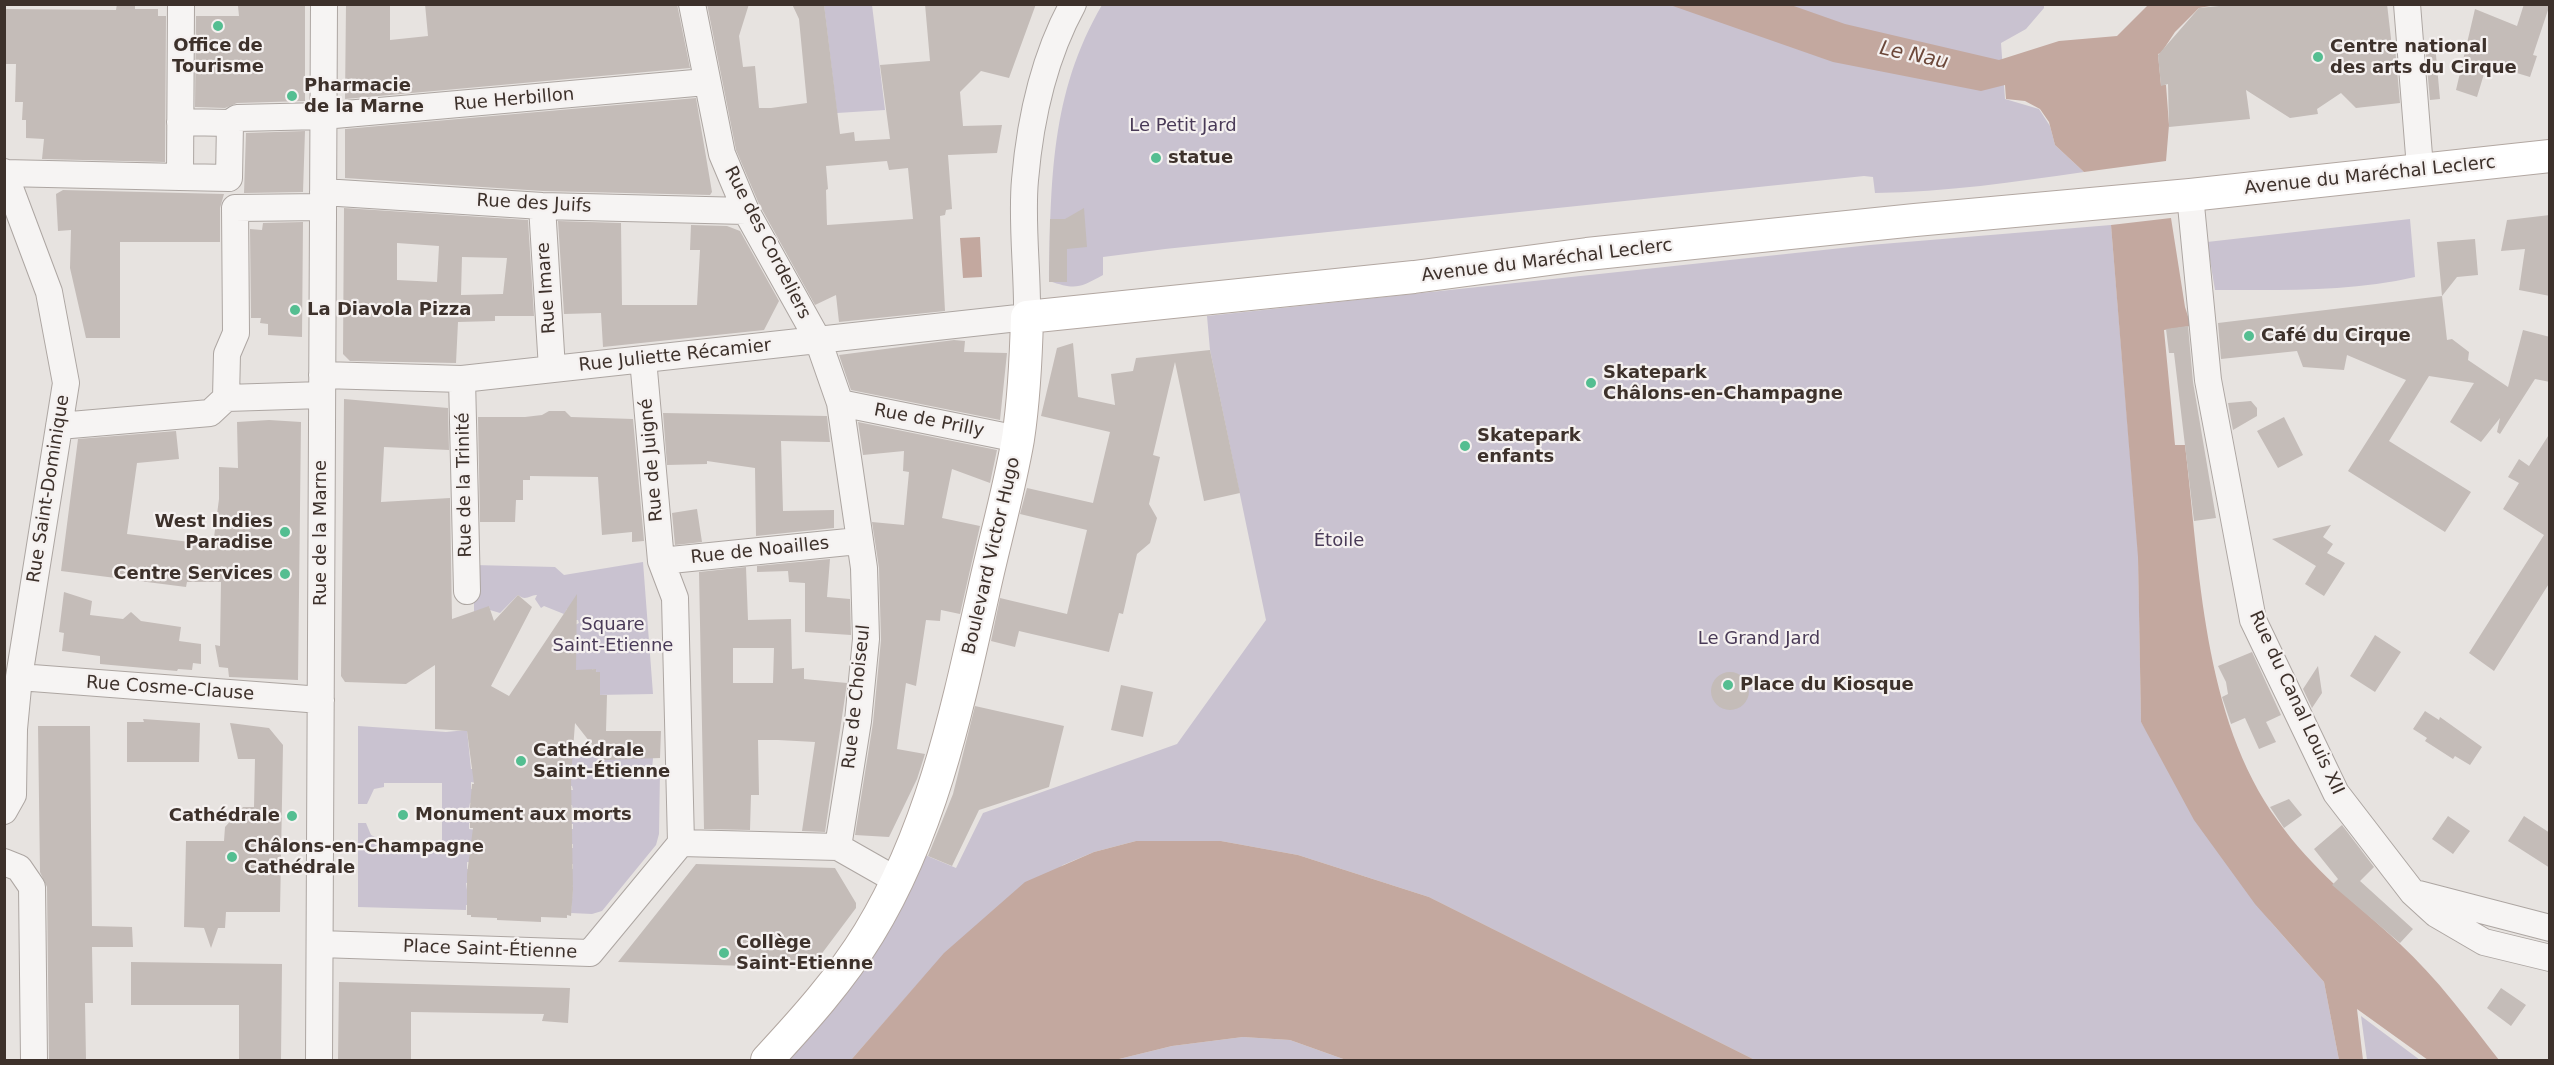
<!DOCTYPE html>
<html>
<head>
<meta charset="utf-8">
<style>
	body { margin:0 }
	#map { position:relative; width:2554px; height:1065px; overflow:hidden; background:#e7e3e0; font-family:"DejaVu Sans",sans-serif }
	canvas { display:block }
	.frame { position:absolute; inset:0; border:6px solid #3d312b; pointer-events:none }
</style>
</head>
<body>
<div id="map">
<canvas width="2554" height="1065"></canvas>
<div class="frame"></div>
</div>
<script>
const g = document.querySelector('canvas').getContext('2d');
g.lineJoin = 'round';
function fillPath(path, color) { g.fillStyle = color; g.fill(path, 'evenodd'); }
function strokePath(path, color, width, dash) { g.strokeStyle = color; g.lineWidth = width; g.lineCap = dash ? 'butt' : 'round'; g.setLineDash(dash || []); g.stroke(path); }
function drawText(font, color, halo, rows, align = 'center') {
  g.font = font + ' "DejaVu Sans",sans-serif'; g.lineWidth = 4.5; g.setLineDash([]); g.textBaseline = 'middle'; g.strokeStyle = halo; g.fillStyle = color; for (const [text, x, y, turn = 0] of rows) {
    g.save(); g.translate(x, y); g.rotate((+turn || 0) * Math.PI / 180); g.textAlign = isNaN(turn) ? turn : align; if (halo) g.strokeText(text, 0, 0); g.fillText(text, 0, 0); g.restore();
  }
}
fillPath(new Path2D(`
	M 824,5 L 872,5 L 885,110 L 837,113 Z
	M 1102,5 L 2044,5 L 2044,8 L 2026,29 L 2001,43 L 2005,99 L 2039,109 L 2050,126 L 2055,145 L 2084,172 C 2015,182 1946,192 1875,193 L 1873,177 L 1864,176 L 1165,249 L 1103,257 L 1103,275 C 1079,288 1076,290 1049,281 C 1051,181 1050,94 1102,5 Z
	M 2410,219 L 2415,277 C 2351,292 2281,290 2215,290 L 2207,242 Z
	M 2111,225 L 2138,550 L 2141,722 L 2270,921 L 2324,982 L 2339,1060 L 1755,1060 L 1429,897 L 1298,855 L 1221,841 L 1136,841 L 1094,852 L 1063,865 L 923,978 L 851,1060 L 767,1060 L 925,855 L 956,868 L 983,813 L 1177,744 L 1266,620 L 1210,350 L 1207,316 L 1870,245 Z
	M 643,562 L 653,694 L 597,695 L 596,669 L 592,669 L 592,673 L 576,672 L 575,625 L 579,623 L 578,620 L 574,620 L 567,609 L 564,614 L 544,606 L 541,608 L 535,599 L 537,595 C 531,594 526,602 518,595 L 500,613 L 490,610 L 489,606 L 488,611 L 474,617 L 474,565 L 555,567 L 564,575 Z
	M 358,726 L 446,732 L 467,730 L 471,769 L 477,769 L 477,783 L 471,782 L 471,789 L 477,789 L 477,802 L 470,803 L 469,808 L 477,809 L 477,823 L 469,823 L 469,829 L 476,830 L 476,844 L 470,844 L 469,849 L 476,849 L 476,863 L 467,862 L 467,869 L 475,869 L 475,882 L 466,883 L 467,890 L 475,890 L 475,905 L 466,905 L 466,910 L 358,907 L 358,823 L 366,823 L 371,835 L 383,841 L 384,847 L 442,846 L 442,783 L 384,783 L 384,787 L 374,789 L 367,804 L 358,804 Z
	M 575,749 L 600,750 L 653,758 L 652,770 L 660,770 L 659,834 L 656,845 L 602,911 L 592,914 L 571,913 L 573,885 L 563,885 L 563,869 L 573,869 L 573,864 L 563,864 L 563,849 L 573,848 L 573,844 L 563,843 L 563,830 L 573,829 L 573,824 L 563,824 L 563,810 L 573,810 L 572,805 L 563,805 L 563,790 L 573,790 L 572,786 L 564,785 L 564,771 L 572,771 L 572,766 L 564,766 L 570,757 L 575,757 Z
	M 2361,1016 L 2420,1060 L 2367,1060 Z
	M 1243,1037 L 1290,1040 L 1346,1060 L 1115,1060 L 1172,1046 Z`), '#c9c2d0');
fillPath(new Path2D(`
	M 1670,5 L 1791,5 L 1845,24 L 1999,60 L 2059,41 L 2117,36 L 2148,5 L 2216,5 L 2199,8 L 2175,32 L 2161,53 L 2158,54 L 2161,85 L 2166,85 L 2169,125 L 2166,161 L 2084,172 L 2055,145 L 2049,122 L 2040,109 L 2025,101 L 2006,99 L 2005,85 L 1981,91 L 1833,62 Z
	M 2171,218 L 2185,307 L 2191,326 L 2164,330 L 2175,445 L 2185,445 C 2200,569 2202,716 2278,821 C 2312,869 2356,903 2399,943 C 2437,978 2468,1020 2499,1060 L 2428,1060 L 2357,1009 L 2363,1060 L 2339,1060 L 2324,982 L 2255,904 L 2194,820 L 2141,722 L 2138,557 L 2111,225 Z
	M 980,237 L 982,277 L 963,278 L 960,238 Z
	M 1136,841 L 1221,841 L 1298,855 L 1429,897 L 1755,1060 L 1346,1060 L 1290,1040 L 1243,1037 L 1172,1046 L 1115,1060 L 851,1060 L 944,953 L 1025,882 L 1094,852 Z`), '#c3a89f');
fillPath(new Path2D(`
	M 117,4 L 135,4 L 135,9 L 158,9 L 158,16 L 166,16 L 165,162 L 42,159 L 44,139 L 26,138 L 26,120 L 22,120 L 23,102 L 15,102 L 16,64 L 6,64 L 6,9 L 116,10 Z
	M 255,4 L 305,4 L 305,101 L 237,103 L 225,108 L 195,107 L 196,16 L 239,16 L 238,6 Z
	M 346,4 L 390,4 L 390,40 L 428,36 L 425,4 L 677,4 L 690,68 L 345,99 Z
	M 707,4 L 749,4 L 739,36 L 743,67 L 755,66 L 759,108 L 771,108 L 807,103 L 799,19 L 792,4 L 824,4 L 840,134 L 854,132 L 855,141 L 890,139 L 880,65 L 930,61 L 925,4 L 1036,4 L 1009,78 L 981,71 L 960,92 L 963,126 L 1002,125 L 997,153 L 948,155 L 952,209 L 946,210 L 945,215 L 940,216 L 945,311 L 839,322 L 836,295 L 815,305 L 759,204 L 736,150 ZM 887,161 L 889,170 L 908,168 L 913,219 L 827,225 L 826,190 L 828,189 L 826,166 Z
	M 2239,4 L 2387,4 L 2392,47 L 2395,47 L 2400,103 L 2356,108 L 2341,93 L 2317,109 L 2318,114 L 2290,118 L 2246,90 L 2250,119 L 2169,127 L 2168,84 L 2161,86 L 2158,55 L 2199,8 Z
	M 2524,4 L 2550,4 L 2533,55 L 2537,56 L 2530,77 L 2487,64 L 2477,97 L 2456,90 L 2475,9 L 2517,26 Z
	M 2435,44 L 2440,99 L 2430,100 L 2425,45 Z
	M 696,98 L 712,192 L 710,195 L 543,191 L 345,178 L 345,129 Z
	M 305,131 L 303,192 L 244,193 L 246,133 Z
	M 63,190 L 224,194 L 220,208 L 220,242 L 120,242 L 120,338 L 86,338 L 70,268 L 71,230 L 58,231 L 56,194 Z
	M 344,208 L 528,220 L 534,316 L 495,316 L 495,321 L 458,322 L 456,363 L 350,361 L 343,354 ZM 397,243 L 439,246 L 437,282 L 397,280 ZM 462,257 L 507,258 L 503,294 L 461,295 Z
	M 1084,208 L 1087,247 L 1067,249 L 1067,282 L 1049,282 L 1050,219 L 1065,219 Z
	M 2550,215 L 2550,296 L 2519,290 L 2525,249 L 2501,251 L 2507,220 Z
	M 558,221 L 621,223 L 622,305 L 697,305 L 700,250 L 690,250 L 691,225 L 727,226 L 740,231 L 779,301 L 764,330 L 603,347 L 601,313 L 564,314 Z
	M 303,222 L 302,337 L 268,335 L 268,324 L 260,323 L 261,318 L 251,318 L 250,229 L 262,230 L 263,223 Z
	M 2475,239 L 2478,275 L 2457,277 L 2442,296 L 2437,242 Z
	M 2442,296 L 2447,340 L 2452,339 L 2469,352 L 2468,360 L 2508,387 L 2523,330 L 2550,337 L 2550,382 L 2535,379 L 2500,434 L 2497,432 L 2500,418 L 2481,442 L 2450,422 L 2474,383 L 2429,376 L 2389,441 L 2471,492 L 2445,532 L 2348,471 L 2406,380 L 2347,355 L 2344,370 L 2303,367 L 2297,351 L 2221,359 L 2218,323 Z
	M 2188,326 L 2193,382 L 2216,518 L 2194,521 L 2174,353 L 2169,353 L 2166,329 Z
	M 954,340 L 965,341 L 964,352 L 1007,353 L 1000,420 L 851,390 L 839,355 Z
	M 1073,343 L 1078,397 L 1115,405 L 1111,374 L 1133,371 L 1136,358 L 1210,350 L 1240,493 L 1204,501 L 1175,362 L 1153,455 L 1160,457 L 1149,504 L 1157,518 L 1150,543 L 1137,554 L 1123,614 L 1119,613 L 1109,652 L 1019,631 L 1015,647 L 991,641 L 1000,598 L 1067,614 L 1087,530 L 1020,514 L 1027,488 L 1093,503 L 1110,432 L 1041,416 L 1057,348 Z
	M 344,399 L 448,408 L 449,450 L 384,447 L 381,502 L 450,498 L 452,619 L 489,606 L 494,621 L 518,595 L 532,607 L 491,686 L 509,696 L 577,594 L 576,670 L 596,669 L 596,672 L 600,672 L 600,695 L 607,695 L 606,731 L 661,731 L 660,758 L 604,760 L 575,723 L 571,777 L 573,890 L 571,916 L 567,915 L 567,918 L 541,917 L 541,922 L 497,920 L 497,918 L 471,917 L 471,915 L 467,915 L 467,874 L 473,828 L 470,828 L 470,807 L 472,784 L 474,784 L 467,731 L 435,729 L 435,665 L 406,684 L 345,682 L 341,676 Z
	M 2251,401 L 2257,408 L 2257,416 L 2233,430 L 2228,403 Z
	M 549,411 L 565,411 L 571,417 L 633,419 L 644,541 L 632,542 L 632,532 L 602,535 L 598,477 L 530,476 L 530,480 L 523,480 L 523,500 L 516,500 L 515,522 L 480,522 L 478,417 L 525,417 L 542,415 Z
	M 663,413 L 827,416 L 830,442 L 781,441 L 783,511 L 834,510 L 834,528 L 756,536 L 755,468 L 707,461 L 707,464 L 667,465 Z
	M 2284,417 L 2303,455 L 2278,468 L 2257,431 Z
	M 269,420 L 301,422 L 298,680 L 229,677 L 228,668 L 219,667 L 215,645 L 220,646 L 221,582 L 187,582 L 186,587 L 61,571 L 78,439 L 176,431 L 179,459 L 137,463 L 127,534 L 213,545 L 219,499 L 219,467 L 238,468 L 237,422 Z
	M 858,422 L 997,450 L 990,483 L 952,469 L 942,518 L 980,526 L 960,614 L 941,610 L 940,621 L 926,620 L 916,686 L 906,683 L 897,749 L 925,754 L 917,779 L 889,837 L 855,835 L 873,723 L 881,640 L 879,568 L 872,522 L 904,525 L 909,472 L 903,471 L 904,451 L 863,455 Z
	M 2550,433 L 2550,582 L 2494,671 L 2469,653 L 2544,535 L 2503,509 L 2519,483 L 2508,477 L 2519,459 L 2529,466 Z
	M 697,509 L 702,542 L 675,545 L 672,513 Z
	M 2331,525 L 2323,537 L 2333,544 L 2327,553 L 2345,563 L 2324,596 L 2305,584 L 2316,566 L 2272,539 Z
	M 830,559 L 827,597 L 850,599 L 851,635 L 805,632 L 805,583 L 789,582 L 788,571 L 757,572 L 757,566 Z
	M 746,567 L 748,620 L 791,619 L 792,669 L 804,668 L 804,679 L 847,683 L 825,832 L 802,831 L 815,742 L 778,740 L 758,740 L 759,795 L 751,795 L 750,830 L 704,829 L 699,572 ZM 733,648 L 774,648 L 773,683 L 733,683 Z
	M 64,592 L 92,601 L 90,615 L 123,619 L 131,612 L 141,621 L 181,627 L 179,641 L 201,644 L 201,664 L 193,663 L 192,670 L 178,669 L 177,671 L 100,664 L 100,656 L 62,651 L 64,633 L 59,632 Z
	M 2375,635 L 2401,652 L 2375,692 L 2350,676 Z
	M 2252,652 L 2281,715 L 2266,722 L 2276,742 L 2259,749 L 2245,718 L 2231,724 L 2222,697 L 2228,694 L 2226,682 L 2218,666 Z
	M 2318,666 L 2322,693 L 2312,708 L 2303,689 Z
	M1711 691a19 19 0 1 1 38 0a19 19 0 1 1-38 0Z
	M 1121,685 L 1153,692 L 1143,737 L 1111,730 Z
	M 975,706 L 1064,726 L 1049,787 L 979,810 L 952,866 L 928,856 L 953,794 Z
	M 2425,711 L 2439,720 L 2440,717 L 2482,747 L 2470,765 L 2455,756 L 2453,759 L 2425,741 L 2427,738 L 2413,729 Z
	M 143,719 L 200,723 L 199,762 L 127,762 L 127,722 L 144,722 Z
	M 230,723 L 269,728 L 283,745 L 280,912 L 226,912 L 225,928 L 218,928 L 211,948 L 204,928 L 184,927 L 186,841 L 224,841 L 225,827 L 243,807 L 254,807 L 255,759 L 238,759 Z
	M 38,726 L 90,726 L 92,926 L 132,927 L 133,947 L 92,947 L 93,1003 L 85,1003 L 86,1060 L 49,1060 L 47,887 L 40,872 Z
	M 2289,799 L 2302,815 L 2284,828 L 2270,807 Z
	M 2448,816 L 2470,831 L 2453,854 L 2432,839 Z
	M 2524,816 L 2550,833 L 2550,868 L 2508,841 Z
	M 2342,825 L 2374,867 L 2360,881 L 2413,929 L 2400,943 L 2332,885 L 2338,879 L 2314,849 Z
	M 696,864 L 835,868 L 856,903 L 856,908 L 811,968 L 618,962 Z
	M 131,962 L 282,964 L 281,1060 L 239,1060 L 239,1005 L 131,1005 Z
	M 339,982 L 570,988 L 568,1023 L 542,1021 L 544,1014 L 411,1012 L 411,1060 L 338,1060 Z
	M 2501,988 L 2526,1005 L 2511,1026 L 2487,1008 Z`), '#c4bcb8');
const minor = new Path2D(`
	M 692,4 L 722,154 L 746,211 L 818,340 L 840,403 L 864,568 L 866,639 L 858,721 L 838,847
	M 2407,4 L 2420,168
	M 180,122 L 230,123
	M 4,172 L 49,292 L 66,383 L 19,677 L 14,729 L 13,795 L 4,811
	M 4,173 L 180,177 L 181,4
	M 180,177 L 229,178 L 230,123 L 237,118 L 323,116 L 706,82
	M 323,192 L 542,206 L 746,211
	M 2190,195 L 2208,380 L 2253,620 L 2336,793 L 2413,893 L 2436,914 L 2484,942 L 2550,958
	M 542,206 L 552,369
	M 643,359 L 661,561 L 675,598 L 681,843
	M 322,375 L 462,379 L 1027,317 C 1028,273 1021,223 1025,180 C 1030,121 1044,57 1073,4
	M 462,379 L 467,591
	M 226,398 L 227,354 L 236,333 L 235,208 L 323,207
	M 840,403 L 1018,439
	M 59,426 L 210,413 L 226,398 L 322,395
	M 661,561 L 858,541
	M 19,677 L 321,700
	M 681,843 L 838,847 L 896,880
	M 4,862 L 19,868 L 32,887 L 34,1060
	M 2419,894 L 2550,928
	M 320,944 L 590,953 L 681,843
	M 319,1060 L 324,4`);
const major = new Path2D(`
	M 767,1060 C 803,1021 841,979 869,933 C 932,830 957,710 983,594 C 994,543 1009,491 1018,439 C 1024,399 1026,358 1027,317 L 1414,277 L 1587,254 L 1915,220 L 2190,195 L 2550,156`);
strokePath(minor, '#ada6a2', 28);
strokePath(major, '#b2a7a1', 34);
strokePath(minor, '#f6f4f3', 26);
strokePath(major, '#fff', 32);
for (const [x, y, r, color] of [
	[218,26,6,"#54be91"],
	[2318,57,6,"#54be91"],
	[292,96,6,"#54be91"],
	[1156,158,6,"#54be91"],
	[295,310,6,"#54be91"],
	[2249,336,6,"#54be91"],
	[1591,383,6,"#54be91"],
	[1465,446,6,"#54be91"],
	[285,532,6,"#54be91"],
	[285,574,6,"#54be91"],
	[1728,685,6,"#54be91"],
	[521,761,6,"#54be91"],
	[403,815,6,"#54be91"],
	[292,816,6,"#54be91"],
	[232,857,6,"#54be91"],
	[724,953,6,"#54be91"]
]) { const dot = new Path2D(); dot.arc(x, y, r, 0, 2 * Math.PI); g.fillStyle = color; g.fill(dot); strokePath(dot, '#f5f1f0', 2); }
drawText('bold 18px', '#3d312b', '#f5f1f0', [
	["Office de",218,46,"center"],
	["Tourisme",218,67,"center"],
	["Centre national",2330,47],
	["des arts du Cirque",2330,68],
	["Pharmacie",304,86],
	["de la Marne",304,107],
	["statue",1168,158],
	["La Diavola Pizza",307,310],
	["Café du Cirque",2261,336],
	["Skatepark",1603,373],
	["Châlons-en-Champagne",1603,394],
	["Skatepark",1477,436],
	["enfants",1477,457],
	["West Indies",273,522,"right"],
	["Paradise",273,543,"right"],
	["Centre Services",273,574,"right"],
	["Place du Kiosque",1740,685],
	["Cathédrale",533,751],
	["Saint-Étienne",533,772],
	["Monument aux morts",415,815],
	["Cathédrale",280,816,"right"],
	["Châlons-en-Champagne",244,847],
	["Cathédrale",244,868],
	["Collège",736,943],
	["Saint-Etienne",736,964]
], 'left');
drawText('18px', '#3d312b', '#f5f1f0', [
	["Rue Herbillon",514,100,-5],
	["Avenue du Maréchal Leclerc",2370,176,-6],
	["Rue des Juifs",534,204,3],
	["Rue des Cordeliers",767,243,63],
	["Avenue du Maréchal Leclerc",1547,261,-7],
	["Rue Imare",547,288,-94],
	["Rue Juliette Récamier",675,356,-6],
	["Rue de Prilly",929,421,11],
	["Rue de Juigné",652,460,-95],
	["Rue de la Trinité",465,485,-91],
	["Rue Saint-Dominique",49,489,-81],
	["Rue de la Marne",321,533,-90],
	["Rue de Noailles",760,551,-6],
	["Boulevard Victor Hugo",992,556,-77],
	["Rue Cosme-Clause",170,689,4],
	["Rue de Choiseul",857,697,-84],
	["Rue du Canal Louis XII",2296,703,65],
	["Place Saint-Étienne",490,950,2]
]);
drawText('18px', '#493a57', '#f5f1f0', [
	["Le Petit Jard",1183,126],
	["Étoile",1339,541],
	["Square",613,625],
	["Saint-Etienne",613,646],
	["Le Grand Jard",1759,639]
]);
drawText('italic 20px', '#6c483a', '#f5f1f0', [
	["Le Nau",1914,56,12]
]);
</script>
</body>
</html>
